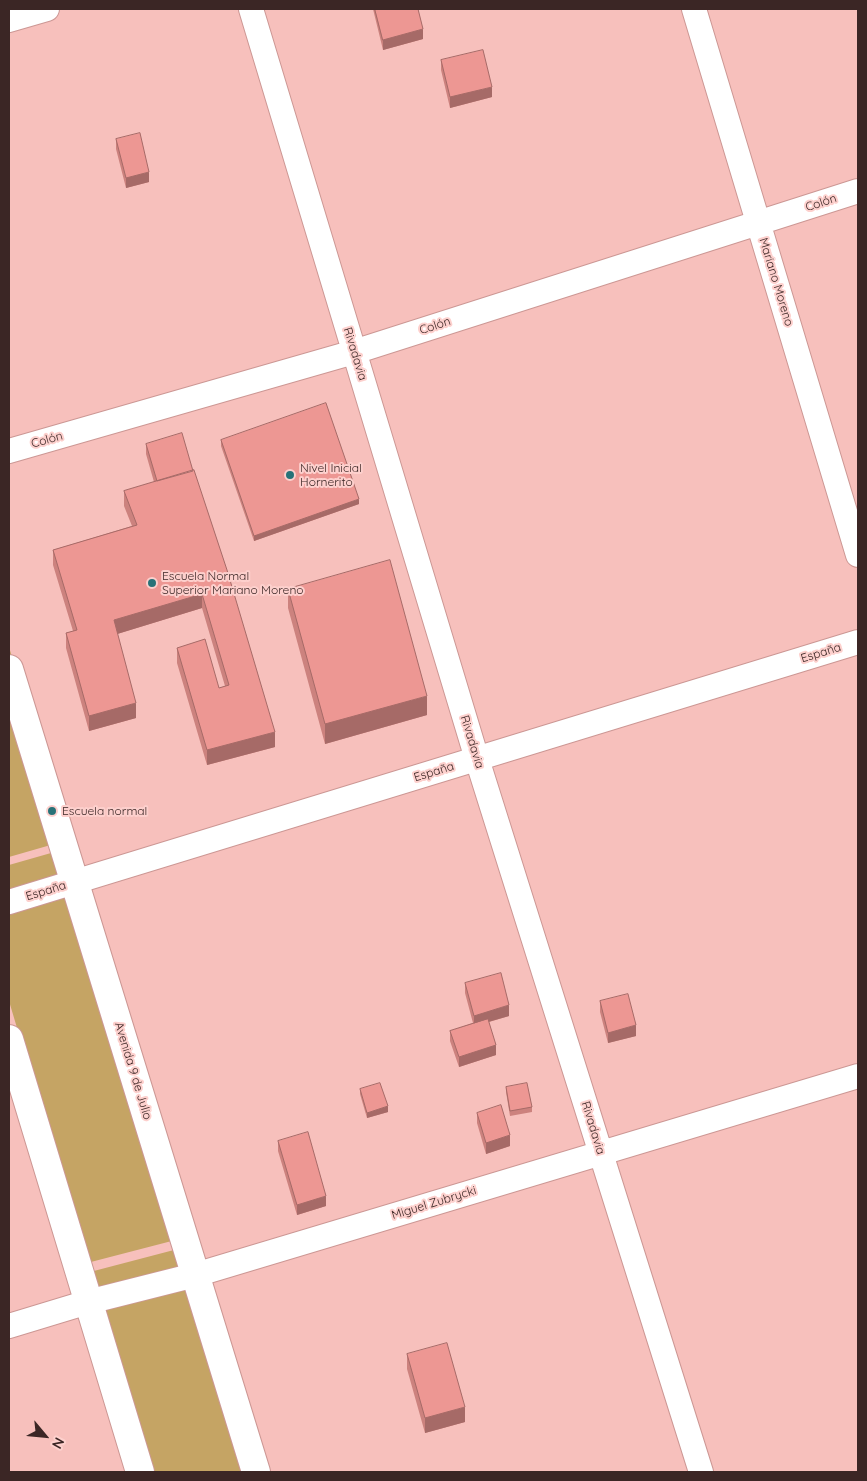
<!DOCTYPE html>
<html>
<head>
<meta charset="utf-8">
<style>
	body { margin:0 }
	#map { position:relative; width:867px; height:1481px; overflow:hidden; background:#f7c0bc; font-family:Quicksand,sans-serif }
	canvas { display:block }
	.frame { position:absolute; inset:0; border:10px solid #3b2625; pointer-events:none }
	.north { position:absolute; left:20px; top:1411px; width:50px; height:50px; -webkit-text-stroke:4px #fdd0cd; paint-order:stroke; rotate:118deg; font-size:14px; font-weight:700; line-height:20px; text-align:center; color:#3b2625 }
	.north::after { content:''; display:block; margin:auto; width:18px; height:22px; background:#3b2625; clip-path:polygon(50% 0,100% 100%,50% 72%,0 100%) }
</style>
</head>
<body>
<div id="map">
<canvas width="867" height="1481"></canvas>
<div class="frame"></div>
<div class="north">N</div>
</div>
<script>
const g = document.querySelector('canvas').getContext('2d');
g.lineJoin = 'round';
function fillPath(path, color) { g.fillStyle = color; g.fill(path, 'evenodd'); }
function strokePath(path, color, width, dash) { g.strokeStyle = color; g.lineWidth = width; g.lineCap = dash ? 'butt' : 'round'; g.setLineDash(dash || []); g.stroke(path); }
function drawText(font, color, halo, rows, align = 'center') {
  g.font = font + ' Quicksand,sans-serif'; g.lineWidth = 4; g.setLineDash([]); g.textBaseline = 'middle'; g.strokeStyle = halo; g.fillStyle = color; for (const [text, x, y, turn = 0] of rows) {
    g.save(); g.translate(x, y); g.rotate((+turn || 0) * Math.PI / 180); g.textAlign = isNaN(turn) ? turn : align; if (halo) g.strokeText(text, 0, 0); g.fillText(text, 0, 0); g.restore();
  }
}
fillPath(new Path2D(`
	M 9,647 L 68,840 L 9,857 Z
	M 72,847 L 191,1236 L 87,1263 L 9,1001 L 9,865 Z
	M 193,1245 L 257,1472 L 151,1472 L 90,1272 Z`), '#c5a464');
const street = new Path2D(`
	M 251,9 L 477,759 L 701,1472
	M 694,9 L 858,555
	M 9,20 L 47,9
	M 9,451 L 354,352 L 858,191
	M 9,902 L 858,642
	M 9,1326 L 88,1302 L 195,1275 L 858,1076`);
const secondary = new Path2D(`
	M 9,669 L 256,1472
	M 9,1039 L 140,1472`);
strokePath(street, '#cc9794', 26);
strokePath(secondary, '#cc9794', 30);
strokePath(street, '#fff', 24);
strokePath(secondary, '#fff', 28);
fillPath(new Path2D(`
	M 373,9 L 418,9 L 423,39 L 383,50 Z
	M 441,60 L 492,97 L 450,108 L 441,70 Z
	M 116,139 L 149,182 L 126,188 L 116,149 Z
	M 221,440 L 359,504 L 254,541 L 221,446 Z
	M 146,444 L 275,747 L 207,765 L 177,663 L 177,648 L 219,688 L 225,686 L 202,608 L 117,634 L 136,718 L 89,731 L 66,648 L 66,633 L 73,631 L 53,565 L 53,550 L 132,526 L 124,506 L 124,491 L 154,482 L 146,454 Z
	M 288,589 L 427,715 L 325,744 L 288,608 Z
	M 465,983 L 509,1016 L 489,1022 L 496,1055 L 459,1067 L 450,1041 L 450,1031 L 473,1023 L 465,993 Z
	M 600,1001 L 636,1036 L 608,1043 L 600,1012 Z
	M 506,1087 L 532,1107 L 532,1112 L 510,1116 L 506,1092 Z
	M 360,1089 L 388,1112 L 367,1118 L 360,1094 Z
	M 477,1113 L 510,1146 L 486,1154 L 477,1123 Z
	M 278,1141 L 326,1206 L 297,1215 L 278,1151 Z
	M 407,1354 L 465,1422 L 425,1433 L 407,1369 Z`), '#cc827e');
fillPath(new Path2D(`
	M 423,29 L 423,39 L 383,50 L 383,40 Z
	M 492,87 L 492,97 L 450,108 L 450,97 Z
	M 149,172 L 149,182 L 126,188 L 126,178 Z
	M 359,499 L 359,504 L 254,541 L 254,536 Z
	M 202,594 L 202,608 L 114,635 L 114,620 Z
	M 427,696 L 427,715 L 325,744 L 325,724 Z
	M 136,703 L 136,718 L 89,731 L 89,716 Z
	M 275,732 L 275,747 L 207,765 L 207,750 Z
	M 509,1005 L 509,1016 L 474,1026 L 474,1016 Z
	M 636,1025 L 636,1036 L 608,1043 L 608,1033 Z
	M 496,1045 L 496,1055 L 459,1067 L 459,1057 Z
	M 388,1106 L 388,1112 L 367,1118 L 367,1113 Z
	M 510,1135 L 510,1146 L 486,1154 L 486,1143 Z
	M 326,1196 L 326,1206 L 297,1215 L 297,1205 Z
	M 465,1407 L 465,1422 L 425,1433 L 425,1418 Z`), '#a66a67');
const building = new Path2D(`
	M 375,9 L 418,9 L 423,29 L 383,40 Z
	M 483,50 L 492,87 L 450,97 L 441,60 Z
	M 140,133 L 149,172 L 126,178 L 116,139 Z
	M 326,403 L 359,499 L 254,536 L 221,440 Z
	M 182,433 L 193,471 L 157,481 L 146,444 Z
	M 194,470 L 227,570 L 275,732 L 207,750 L 177,648 L 205,639 L 219,688 L 229,685 L 202,594 L 114,620 L 136,703 L 89,716 L 66,633 L 77,630 L 53,550 L 137,525 L 124,491 Z
	M 390,560 L 427,696 L 325,724 L 288,589 Z
	M 501,973 L 509,1005 L 474,1016 L 465,983 Z
	M 628,994 L 636,1025 L 608,1033 L 600,1001 Z
	M 488,1019 L 496,1045 L 459,1057 L 450,1031 Z
	M 380,1083 L 388,1106 L 367,1113 L 360,1089 Z
	M 527,1083 L 532,1107 L 510,1111 L 506,1087 Z
	M 501,1105 L 510,1135 L 486,1143 L 477,1113 Z
	M 308,1132 L 326,1196 L 297,1205 L 278,1141 Z
	M 447,1343 L 465,1407 L 425,1418 L 407,1354 Z`);
fillPath(building, '#ed9793');
strokePath(building, '#a66a67', 1);
for (const [x, y, r, color] of [
	[290,475,5,"#287278"],
	[152,583,5,"#287278"],
	[52,811,5,"#287278"]
]) { const dot = new Path2D(); dot.arc(x, y, r, 0, 2 * Math.PI); g.fillStyle = color; g.fill(dot); strokePath(dot, '#fdd0cd', 2); }
drawText('12px', '#3b2625', '#fdd0cd', [
	["Colón",821,203,-18],
	["Mariano Moreno",776,282,73],
	["Colón",435,326,-18],
	["Rivadavia",355,354,73],
	["Colón",47,440,-16],
	["España",821,653,-17],
	["Rivadavia",472,742,73],
	["España",434,772,-17],
	["España",46,891,-17],
	["Avenida 9 de Julio",133,1071,73],
	["Rivadavia",593,1128,73],
	["Miguel Zubrycki",434,1203,-17]
]);
drawText('12px', '#3b2625', '#fdd0cd', [
	["Nivel Inicial",300,468],
	["Hornerito",300,482],
	["Escuela Normal",162,576],
	["Superior Mariano Moreno",162,590],
	["Escuela normal",62,811]
], 'left');
</script>
</body>
</html>
